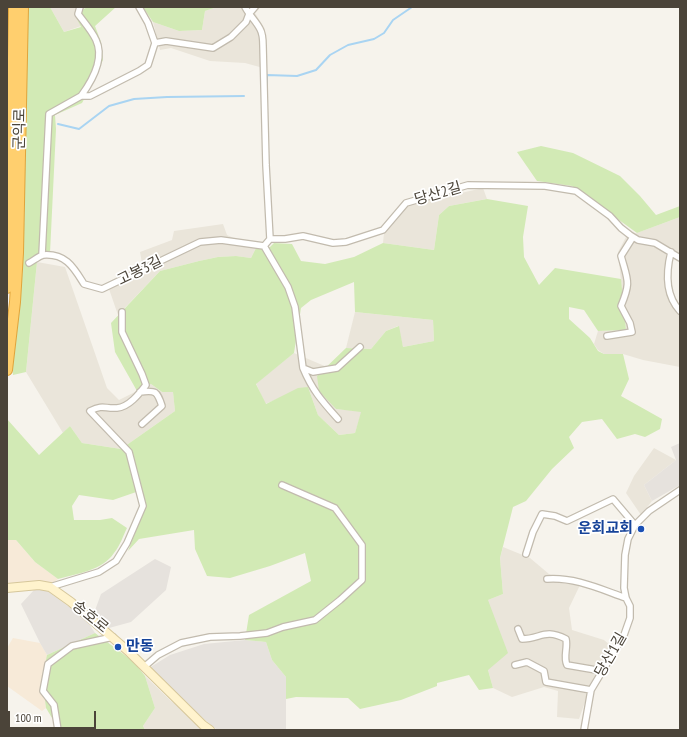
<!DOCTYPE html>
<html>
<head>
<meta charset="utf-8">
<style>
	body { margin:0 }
	#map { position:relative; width:687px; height:737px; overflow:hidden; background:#f6f3ec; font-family:"PT Sans Narrow",sans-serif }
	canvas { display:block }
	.frame { position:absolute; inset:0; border:8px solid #4b4439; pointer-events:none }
	.scale { position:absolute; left:8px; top:711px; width:88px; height:18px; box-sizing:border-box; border:2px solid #4b4439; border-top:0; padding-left:5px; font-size:12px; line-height:14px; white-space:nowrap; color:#4b4439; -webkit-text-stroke:3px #fff; paint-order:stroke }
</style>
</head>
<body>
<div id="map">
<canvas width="687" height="737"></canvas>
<div class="frame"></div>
<div class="scale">100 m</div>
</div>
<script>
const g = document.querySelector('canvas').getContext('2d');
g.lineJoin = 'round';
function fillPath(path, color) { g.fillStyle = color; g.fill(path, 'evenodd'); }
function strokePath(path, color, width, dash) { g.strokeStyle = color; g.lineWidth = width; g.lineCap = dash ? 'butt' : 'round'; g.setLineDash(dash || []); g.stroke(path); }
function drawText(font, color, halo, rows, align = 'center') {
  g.font = font + ' "PT Sans Narrow","Noto Sans KR",sans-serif'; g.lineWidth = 3.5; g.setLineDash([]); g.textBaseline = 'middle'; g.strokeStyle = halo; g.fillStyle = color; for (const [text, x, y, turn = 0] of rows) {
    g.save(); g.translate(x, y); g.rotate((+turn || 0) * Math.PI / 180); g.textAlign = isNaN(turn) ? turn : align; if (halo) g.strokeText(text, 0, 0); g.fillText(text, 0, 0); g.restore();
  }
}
fillPath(new Path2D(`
	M 50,7 L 87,7 L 75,15 L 81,26 L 64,32 Z
	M 217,7 L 261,7 L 255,13 L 265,29 L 267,69 L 245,63 L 210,61 L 171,48 L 160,50 L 153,22 L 179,31 L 202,30 L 205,11 Z
	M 483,188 L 487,199 L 449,206 L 439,215 L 434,250 L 383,243 L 384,233 L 408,205 Z
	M 680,217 L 680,255 L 666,253 L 669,303 L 680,313 L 680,367 L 643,360 L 623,354 L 604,354 L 598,350 L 594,344 L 598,331 L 626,330 L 618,252 L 626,237 Z
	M 223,224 L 227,235 L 256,248 L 251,258 L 236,256 L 218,257 L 199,261 L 160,271 L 118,315 L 109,289 L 142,263 L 140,252 L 172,240 L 174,231 Z
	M 37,262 L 65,267 L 107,388 L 119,400 L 151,384 L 162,392 L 173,391 L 175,411 L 121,449 L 82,443 L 70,426 L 63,433 L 26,372 Z
	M 355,312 L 433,320 L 434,341 L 403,347 L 398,326 L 386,331 L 371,349 L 346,348 Z
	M 294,353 L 327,367 L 317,376 L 336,409 L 362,411 L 355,433 L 339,435 L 318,415 L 308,387 L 265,404 L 256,383 Z
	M 654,448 L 676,460 L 644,485 L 652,501 L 641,515 L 626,493 L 634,476 Z
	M 503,547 L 530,558 L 549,574 L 580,585 L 569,608 L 572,630 L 604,640 L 612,647 L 591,685 L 579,719 L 557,717 L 558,691 L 544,687 L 512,697 L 493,688 L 488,670 L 488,600 L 503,594 L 500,558 Z
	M 145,676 L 171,701 L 211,730 L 145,730 L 143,726 L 155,708 Z`), '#eae5da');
fillPath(new Path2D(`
	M 15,539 L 35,562 L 58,579 L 52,584 L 7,586 L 7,540 Z
	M 13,638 L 40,643 L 47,655 L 42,678 L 46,708 L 42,711 L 7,686 L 7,648 Z`), '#f7ead8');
fillPath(new Path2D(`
	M 680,443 L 680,485 L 652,501 L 644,485 L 676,460 L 671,447 Z
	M 155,559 L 171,567 L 166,590 L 131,622 L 109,628 L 94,613 L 101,594 Z
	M 34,590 L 46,590 L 86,619 L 95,633 L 47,655 L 40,643 L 21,604 Z
	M 245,640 L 266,642 L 272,660 L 286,677 L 286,730 L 217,730 L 197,713 L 149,668 L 170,655 L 204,644 Z`), '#e6e2dd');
fillPath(new Path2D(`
	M 28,7 L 50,7 L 64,32 L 81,27 L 75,15 L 87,7 L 116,7 L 95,26 L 101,42 L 103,60 L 88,92 L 82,103 L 55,115 L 56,129 L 50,253 L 37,262 L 26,372 L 13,375 L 12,366 L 22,279 L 24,225 Z
	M 143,7 L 217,7 L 205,11 L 202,30 L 179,31 L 153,22 Z
	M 541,146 L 573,153 L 620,176 L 640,196 L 656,215 L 680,206 L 680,217 L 637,233 L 572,186 L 537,181 L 517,152 Z
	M 487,199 L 528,206 L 523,237 L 524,257 L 539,285 L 555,268 L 621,279 L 626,330 L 598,331 L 584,310 L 569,307 L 569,319 L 590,338 L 598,351 L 604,354 L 623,354 L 629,379 L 621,396 L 662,419 L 660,429 L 645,437 L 635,434 L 617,439 L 602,419 L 582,422 L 569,437 L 574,448 L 552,469 L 526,501 L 513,507 L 500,558 L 503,594 L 488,600 L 508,653 L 488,670 L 493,688 L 479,690 L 469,675 L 437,683 L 437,686 L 401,700 L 360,709 L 348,698 L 296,697 L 286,699 L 286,677 L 272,660 L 266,642 L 245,640 L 249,615 L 311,581 L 305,553 L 270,566 L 230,578 L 207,576 L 195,549 L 194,530 L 139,539 L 128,551 L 146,504 L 142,490 L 113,500 L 79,495 L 72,506 L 74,520 L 100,520 L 112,518 L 127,528 C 123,536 120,546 114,553 C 102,571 78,573 58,579 L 35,562 L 16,540 L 7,540 L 7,419 L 39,455 L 70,426 L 82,443 L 121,449 L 175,411 L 173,392 L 162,392 L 151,384 L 137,391 L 115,352 L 111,323 L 160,271 L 199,261 L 218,257 L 236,256 L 251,258 L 256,248 L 270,247 L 274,243 L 292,244 L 301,261 L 325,264 L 354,257 L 383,243 L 434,250 L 439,215 L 449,206 ZM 354,282 L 355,312 L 433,320 L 434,341 L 403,347 L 399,326 L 386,331 L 371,349 L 346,348 L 317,376 L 319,391 L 336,409 L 361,412 L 355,433 L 339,435 L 318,415 L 308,387 L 298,388 L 266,404 L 256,384 L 294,353 L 301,308 L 311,300 Z
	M 95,633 L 134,662 L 145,676 L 155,708 L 143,726 L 145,730 L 65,730 L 52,718 L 46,708 L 42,678 L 47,655 Z`), '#d2eab5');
strokePath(new Path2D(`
	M 267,92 L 267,75 L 297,76 L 316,70 L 330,55 L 348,45 L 374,39 L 384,33 L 393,20 L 412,7
	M 58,124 L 79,129 L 109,106 L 134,99 L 167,97 L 244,96`), '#a9d4f2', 2);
const street = new Path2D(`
	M 80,7 L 78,14 C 84,22 92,31 96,40 C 105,59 92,81 81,96
	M 245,7 C 249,15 256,21 260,29 C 263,34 263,40 263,46 L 266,165 L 270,239
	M 155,43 L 166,41 L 213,48 L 231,37 L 246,22 L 249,14 L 255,7
	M 264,246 L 270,239 L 285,239 L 303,236 L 333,243 L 346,242 L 383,230 L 406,203 L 468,185 L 545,186 L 576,191 L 610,216 L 621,228 L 630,235 L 638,240 L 655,243 L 680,258
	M 264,246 L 288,287 L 295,307 L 303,368 L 313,372 L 337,368 L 360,347
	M 671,252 C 666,272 665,295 680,311
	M 42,255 L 49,114 L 81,96 L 90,96 L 139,71 L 148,65 L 155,43 L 148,23 L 139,7
	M 29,263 C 33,261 39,256 43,255 C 66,253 74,268 84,284 L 102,289 L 200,242 L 221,240 L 264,246
	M 607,336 L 632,332 L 630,323 L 621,306 C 631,282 628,281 621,256 L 633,237
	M 303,368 C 312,390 322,401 338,419
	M 140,392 C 156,390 157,391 162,406 L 142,424
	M 526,554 L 533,532 L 542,514 L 555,516 L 567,521 L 613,499 L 635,525
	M 547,579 C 575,577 600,589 626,598
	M 50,587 L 99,572 L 116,561 L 127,543 L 143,506 L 129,452 L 90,411 C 104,404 104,409 117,408 C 129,407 139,394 146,385 L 142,374 L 122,332 L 122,312
	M 518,629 L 522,639 C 541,639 544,628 566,639 C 568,648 563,657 567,665 L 602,671
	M 515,665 L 527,662 L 544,671 L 546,682 L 591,690
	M 144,667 L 158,655 L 181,643 L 210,637 L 240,636 L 267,633 L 283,627 L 315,620 L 340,600 L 362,580 L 362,545 L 335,508 L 282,485
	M 58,730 L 54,705 L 43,691 L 48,664 L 72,646 L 113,637
	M 584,730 L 591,690 L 624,635 L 630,618 L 630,606 L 626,598 L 624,588 L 625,555 L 628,539 L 635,525 L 649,511 L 680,490`);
const secondary = new Path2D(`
	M 7,588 L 39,585 L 50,587 L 71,602 L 128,651 L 203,725 L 210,730`);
const highway = new Path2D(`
	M 7,288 L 9,264 L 14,7
	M 7,370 L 15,302 L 18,253 L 23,7`);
strokePath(street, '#c2bbae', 8);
strokePath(secondary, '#d6c79b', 10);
strokePath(highway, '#e0a43c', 12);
strokePath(street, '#fff', 5.5);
strokePath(secondary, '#fff3cd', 8);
strokePath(highway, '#ffcf6e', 10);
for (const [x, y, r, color] of [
	[641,529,4,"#1a4fb4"],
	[118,647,4,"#1a4fb4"]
]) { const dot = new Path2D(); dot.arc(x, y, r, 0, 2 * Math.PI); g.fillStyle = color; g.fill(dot); strokePath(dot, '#fff', 1.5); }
drawText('15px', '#4b4439', '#fff', [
	["군익로",20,129,-89],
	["당산2길",438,194,-16],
	["고봉3길",140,271,-26],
	["송호로",90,617,39],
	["당산1길",611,655,-60]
]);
drawText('bold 15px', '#164399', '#fff', [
	["운회교회",633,529],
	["만동",126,647,"left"]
], 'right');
</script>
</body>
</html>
